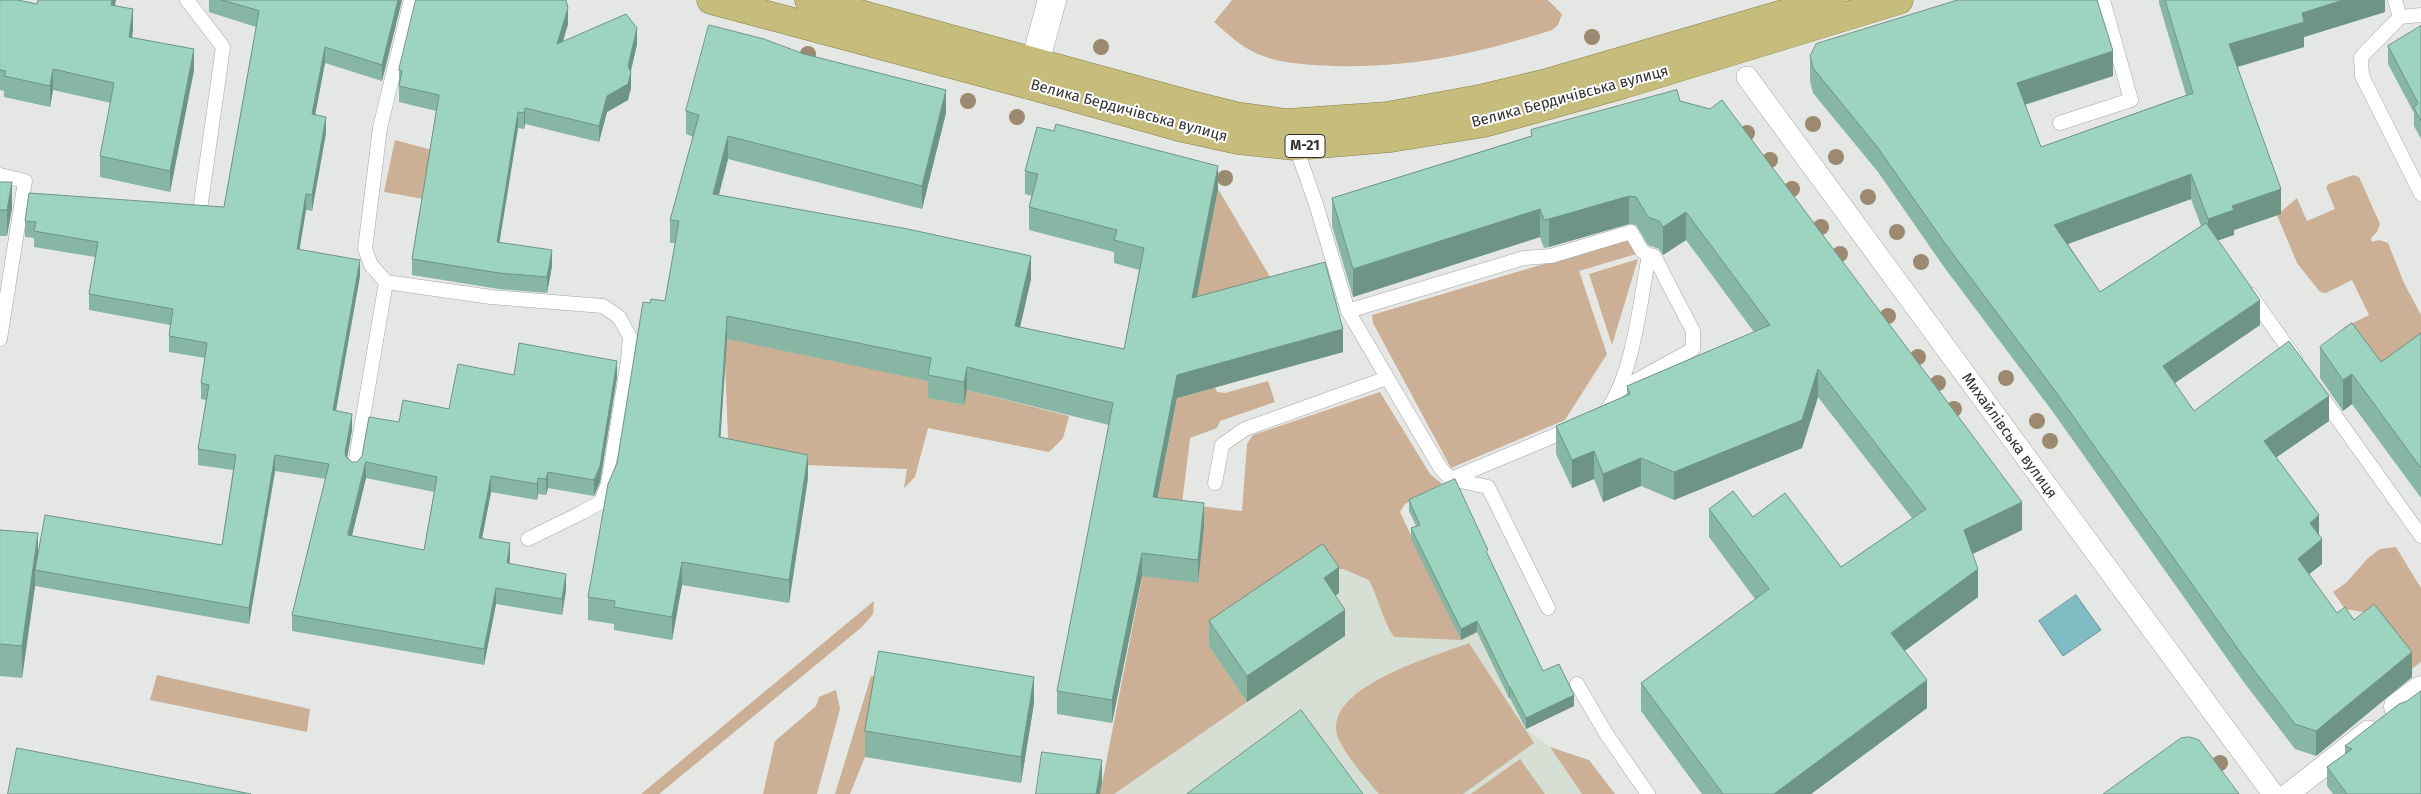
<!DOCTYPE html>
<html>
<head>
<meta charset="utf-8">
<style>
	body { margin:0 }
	canvas { display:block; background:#e4e7e3 }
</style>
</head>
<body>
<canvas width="2421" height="794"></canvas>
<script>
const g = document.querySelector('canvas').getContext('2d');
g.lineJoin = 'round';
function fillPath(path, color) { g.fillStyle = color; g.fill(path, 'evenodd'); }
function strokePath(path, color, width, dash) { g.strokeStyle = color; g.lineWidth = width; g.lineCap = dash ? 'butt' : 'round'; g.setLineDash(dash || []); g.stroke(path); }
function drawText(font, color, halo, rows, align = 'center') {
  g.font = font + ' "Fira Sans",sans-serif'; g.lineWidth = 4; g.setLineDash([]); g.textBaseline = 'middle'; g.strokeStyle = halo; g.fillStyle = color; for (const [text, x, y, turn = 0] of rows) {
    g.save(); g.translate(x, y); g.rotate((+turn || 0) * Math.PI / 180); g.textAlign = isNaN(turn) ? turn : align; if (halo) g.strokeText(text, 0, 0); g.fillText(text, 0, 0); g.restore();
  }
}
fillPath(new Path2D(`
	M 1157,501 L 1411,539 L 1461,640 L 1477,632 L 1526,729 L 1550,747 L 1582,794 L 1100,794 Z`), '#d7dfd4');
fillPath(new Path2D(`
	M 1232,0 L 1548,0 L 1562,14 L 1558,25 L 1552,30 C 1480,53 1412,68 1335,66 C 1311,65 1283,64 1260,55 C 1242,48 1228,34 1214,22 Z
	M 395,140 L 432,150 L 424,199 L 384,192 Z
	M 2353,175 L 2359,177 L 2380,224 L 2377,232 L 2371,238 L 2372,242 L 2379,240 L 2388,243 L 2404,283 L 2421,315 L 2421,364 L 2381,393 L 2352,354 L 2343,328 L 2369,315 L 2352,280 L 2326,293 L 2320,292 L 2297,263 L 2277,215 L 2297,198 L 2307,221 L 2335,209 L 2326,187 L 2329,184 Z
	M 1218,189 L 1282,297 L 1215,387 L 1217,392 L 1225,393 L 1268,381 L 1275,402 L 1220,421 L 1217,428 L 1190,438 L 1182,504 L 1242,511 L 1247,444 L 1253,435 L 1380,392 L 1430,474 L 1442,484 L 1405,504 L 1400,512 L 1461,640 L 1394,637 C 1382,620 1379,599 1369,580 L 1343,569 L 1322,569 L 1209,646 L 1247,702 L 1114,794 L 1100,794 Z
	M 1628,239 L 1636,254 L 1579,271 L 1607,354 L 1565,420 L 1451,468 L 1373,323 L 1372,315 Z
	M 1638,259 L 1612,345 L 1589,274 Z
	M 724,338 L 931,381 L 929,398 L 964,405 L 967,390 L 1069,416 L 1063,438 L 1049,452 L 928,428 L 915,477 L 904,488 L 907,469 L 729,462 Z
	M 2396,547 L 2421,588 L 2421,662 L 2412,669 L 2369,613 L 2345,609 L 2333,592 L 2347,582 L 2368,558 L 2380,549 Z
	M 874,601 L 873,614 L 862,627 L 659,794 L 641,794 Z
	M 1469,643 L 1534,743 L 1463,794 L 1379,794 C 1366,778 1349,760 1340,742 C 1313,689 1436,656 1469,643 Z
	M 157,675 L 310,709 L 307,732 L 150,700 Z
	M 871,676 L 879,677 L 865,757 L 850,794 L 835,794 Z
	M 836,690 L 840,709 L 817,794 L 763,794 L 775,741 L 816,706 L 819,697 Z
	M 1550,747 L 1589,760 L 1615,794 L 1582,794 Z
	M 1520,759 L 1545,794 L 1471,794 Z`), '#cbb096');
const water = new Path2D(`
	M 2076,595 L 2101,630 L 2063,656 L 2039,621 Z`);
fillPath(water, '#7fbcc3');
strokePath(water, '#679297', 1);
const service = new Path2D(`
	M 187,0 L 223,47 L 201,203
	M 411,0 L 380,128 L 365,249 L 371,265 L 386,282 L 491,297 L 603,306 L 619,317 L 630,337 L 628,361 L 608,484 L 601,502 L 581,513 L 528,539
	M 2395,0 L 2400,17 L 2421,15
	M 2400,17 L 2361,57 L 2362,76 L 2421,194
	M 2060,123 L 2131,100 L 2103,0
	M 1294,142 L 1316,204 L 1348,311 L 1441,469 L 1451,479 L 1488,487 L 1548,608
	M 0,175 L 25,181 L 0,339
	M 2250,294 L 2295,358
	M 1348,311 L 1524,258 L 1551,256 L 1631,232 L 1642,251 L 1649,255
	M 2317,390 L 2421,536
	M 1602,416 C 1633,382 1640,301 1649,255 L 1654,256 L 1693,331 L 1693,349 L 1619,390
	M 354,470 L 386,282
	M 1451,479 L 1573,428
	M 1215,483 L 1222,445 L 1245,429 L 1387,378
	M 1577,684 L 1607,735 L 1648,794`);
const pedestrian = new Path2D(`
	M 1747,77 L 2273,794
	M 2288,794 L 2368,731`);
const minor = new Path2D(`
	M 1029,85 L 1052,0
	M 2398,707 L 2421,690`);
const trunk = new Path2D(`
	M 711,0 L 1029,85 L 1179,127 L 1238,140 L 1295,146 L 1391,138 L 1484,123 L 1621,85 L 1899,0
	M 809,0 L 1188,104 L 1236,116 L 1287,123 L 1387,116 L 1479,99 L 1550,82 L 1831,0`);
strokePath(service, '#a4a7a3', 15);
strokePath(pedestrian, '#a4a7a3', 22);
strokePath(minor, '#a4a7a3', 29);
strokePath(trunk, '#88804b', 29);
strokePath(service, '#fff', 14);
strokePath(pedestrian, '#fff', 21);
strokePath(minor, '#fff', 28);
strokePath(trunk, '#c6bc7b', 28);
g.fillStyle = '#9b8970';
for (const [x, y] of [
	[1592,37],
	[1101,47],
	[808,54],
	[968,101],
	[1017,117],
	[1813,124],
	[1747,133],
	[1836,157],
	[1770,160],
	[1225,178],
	[1792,189],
	[1868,197],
	[1821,227],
	[1897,232],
	[1840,254],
	[1921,262],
	[1888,316],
	[1918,357],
	[2006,378],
	[1938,383],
	[1954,409],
	[2037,421],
	[2050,441],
	[2220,763]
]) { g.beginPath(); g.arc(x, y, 8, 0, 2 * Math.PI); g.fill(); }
fillPath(new Path2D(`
	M 0,0 L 37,4 L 115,6 L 133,30 L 132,37 L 194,70 L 170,192 L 100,177 L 100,156 L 111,103 L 53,90 L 50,107 L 4,97 L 4,91 L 0,90 Z
	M 209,0 L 402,0 L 382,81 L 325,63 L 315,115 L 326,133 L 312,211 L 306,210 L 299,249 L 360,276 L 336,411 L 352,430 L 347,458 L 352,462 L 357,462 L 399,422 L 449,409 L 514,375 L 617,377 L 600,482 L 594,496 L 548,488 L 546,495 L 538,494 L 537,500 L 491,492 L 482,538 L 510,559 L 509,564 L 566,590 L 562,615 L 496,604 L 484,665 L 292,631 L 292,615 L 326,479 L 275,471 L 249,624 L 35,586 L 22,678 L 0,676 L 0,530 L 38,554 L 222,545 L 233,470 L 198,465 L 198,449 L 206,400 L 201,399 L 201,383 L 205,358 L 169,352 L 169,336 L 170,325 L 89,310 L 89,294 L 95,257 L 34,247 L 34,238 L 25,237 L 25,221 L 224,207 L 256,27 L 209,12 ZM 366,478 L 434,492 L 424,550 L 352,536 Z
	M 2159,0 L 2385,0 L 2385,12 L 2304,37 L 2304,47 L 2238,67 L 2281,214 L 2234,230 L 2234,235 L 2218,240 L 2260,325 L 2175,383 L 2194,411 L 2329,421 L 2276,457 L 2319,535 L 2322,564 L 2309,574 L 2337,613 L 2354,620 L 2412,677 L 2316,756 L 2295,749 L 2243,681 L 2053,412 L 1944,267 L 1878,172 L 1813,93 L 1810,81 L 1810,56 L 2113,76 L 2025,105 L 2041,147 L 2186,95 L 2159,3 ZM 2191,199 L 2201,226 L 2100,292 L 2068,244 Z
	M 568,24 L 563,42 L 637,44 L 631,71 L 631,88 L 628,100 L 607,112 L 599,142 L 525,124 L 524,129 L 518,128 L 499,242 L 552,266 L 547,293 L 499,289 L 412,275 L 412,259 L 436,111 L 399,102 L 399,70 Z
	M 2421,26 L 2421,139 L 2414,126 L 2414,113 L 2388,64 L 2388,46 Z
	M 1680,101 L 2022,530 L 1973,554 L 1978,597 L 1904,651 L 1927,708 L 1811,794 L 1702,794 L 1641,711 L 1641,683 L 1755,599 L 1709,537 L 1709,509 L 1753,517 L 1841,567 L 1912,518 L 1818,397 L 1802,448 L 1674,500 L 1641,486 L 1603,502 L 1594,479 L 1572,488 L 1556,454 L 1556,426 L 1627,395 L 1627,386 L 1754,332 L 1686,240 L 1663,255 L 1659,249 L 1648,245 L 1636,225 L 1629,224 L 1549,247 L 1544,248 L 1540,237 L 1353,297 L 1332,226 L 1332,198 L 1531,136 L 1531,130 Z
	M 686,111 L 946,113 L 922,209 L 728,159 L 719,195 L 1031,279 L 1020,327 L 1124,349 L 1139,270 L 1114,263 L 1114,252 L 1029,230 L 1029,207 L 1032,196 L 1025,194 L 1025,171 L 1218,189 L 1197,297 L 1343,352 L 1177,398 L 1158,497 L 1204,526 L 1198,583 L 1142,576 L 1112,723 L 1057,714 L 1057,691 L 1109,425 L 967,390 L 964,405 L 928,398 L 928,381 L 727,339 L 720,438 L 808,478 L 789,603 L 682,585 L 672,640 L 614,630 L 614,624 L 588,620 L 588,597 L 650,303 L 665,301 L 675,243 L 670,243 L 670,220 L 693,137 L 686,134 Z
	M 0,182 L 12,208 L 7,236 L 0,236 Z
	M 2421,333 L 2421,498 L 2352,404 L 2343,411 L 2320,378 L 2320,347 L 2381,362 Z
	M 1409,500 L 1488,555 L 1543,671 L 1574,706 L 1526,729 L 1510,698 L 1509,698 L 1477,632 L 1461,640 L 1411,539 L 1411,528 L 1416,526 L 1409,511 Z
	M 1339,593 L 1335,596 L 1345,636 L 1247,702 L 1209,646 L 1209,621 Z
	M 2407,701 L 2421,794 L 2333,794 L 2327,786 L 2327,767 L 2345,754 L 2345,746 Z
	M 1034,703 L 1021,783 L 865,757 L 865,731 Z`), '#87b6a5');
fillPath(new Path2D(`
	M 112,0 L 116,0 L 111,26 L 111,5 Z
	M 398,0 L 402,0 L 382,81 L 382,65 Z
	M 2343,0 L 2385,0 L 2385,12 L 2304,37 L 2304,47 L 2229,69 L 2229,44 L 2302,13 Z
	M 568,8 L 568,24 L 557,60 L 557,44 Z
	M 133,9 L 133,30 L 129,58 L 129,37 Z
	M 637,28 L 637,44 L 628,82 L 628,66 Z
	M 325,47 L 325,63 L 312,131 L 312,114 Z
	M 194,49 L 194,70 L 170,192 L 170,171 Z
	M 2113,51 L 2113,76 L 2017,107 L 2017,83 Z
	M 53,69 L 53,90 L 50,107 L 50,86 Z
	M 631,72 L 631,88 L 628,100 L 607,112 L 599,142 L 599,126 L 607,96 Z
	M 946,90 L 946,113 L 922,209 L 922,186 Z
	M 525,108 L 525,124 L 524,129 L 524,113 Z
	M 518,112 L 518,128 L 497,258 L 497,242 Z
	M 326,117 L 326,133 L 312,211 L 312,195 Z
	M 728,136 L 728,159 L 713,217 L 713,194 Z
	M 1218,166 L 1218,189 L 1192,322 L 1192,298 Z
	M 2191,174 L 2191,199 L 2054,249 L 2054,225 Z
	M 12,182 L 12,208 L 7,236 L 7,210 Z
	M 2281,189 L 2281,214 L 2234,230 L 2234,235 L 2208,244 L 2208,219 L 2232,206 Z
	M 306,194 L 306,210 L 297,265 L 297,249 Z
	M 1629,196 L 1629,224 L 1549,247 L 1549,219 Z
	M 1540,209 L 1540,237 L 1353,297 L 1353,269 Z
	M 1686,212 L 1686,240 L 1663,255 L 1663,227 Z
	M 552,250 L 552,266 L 547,293 L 547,277 Z
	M 1031,256 L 1031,279 L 1015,349 L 1015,326 Z
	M 360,260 L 360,276 L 333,426 L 333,410 Z
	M 2260,300 L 2260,325 L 2163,391 L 2163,366 Z
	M 727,316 L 727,339 L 719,460 L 719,437 Z
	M 1343,329 L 1343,352 L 1177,398 L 1153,520 L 1153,497 L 1177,375 Z
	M 617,361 L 617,377 L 600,482 L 594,496 L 594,480 Z
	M 967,367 L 967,390 L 964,405 L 964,382 Z
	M 1818,369 L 1818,397 L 1802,448 L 1674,500 L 1674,472 Z
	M 2352,374 L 2352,404 L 2343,411 L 2343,380 Z
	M 2329,396 L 2329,421 L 2264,466 L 2264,441 Z
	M 352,414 L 352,430 L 345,469 L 345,453 Z
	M 1594,451 L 1594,479 L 1572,488 L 1572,460 Z
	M 275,455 L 275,471 L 249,624 L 249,608 Z
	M 808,455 L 808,478 L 789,603 L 789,580 Z
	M 1641,458 L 1641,486 L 1603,502 L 1603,474 Z
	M 366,462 L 366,478 L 348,551 L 348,535 Z
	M 548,472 L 548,488 L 546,495 L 546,479 Z
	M 491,476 L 491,492 L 479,554 L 479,538 Z
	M 538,478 L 538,494 L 537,500 L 537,484 Z
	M 2022,502 L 2022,530 L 1964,558 L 1964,530 Z
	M 1204,503 L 1204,526 L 1198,583 L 1198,560 Z
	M 2319,515 L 2319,540 L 2310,523 Z
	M 38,533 L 38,565 L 35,570 L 35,586 L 22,678 L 22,646 Z
	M 2322,539 L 2322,564 L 2298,583 L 2298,559 Z
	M 510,543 L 510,559 L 507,579 L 507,563 Z
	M 1142,553 L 1142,576 L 1112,723 L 1112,700 Z
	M 682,562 L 682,585 L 672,640 L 672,617 Z
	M 1339,567 L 1339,593 L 1324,604 L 1324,578 Z
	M 1978,569 L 1978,597 L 1891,661 L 1891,633 Z
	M 566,574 L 566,590 L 562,615 L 562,599 Z
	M 496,588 L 496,604 L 484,665 L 484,649 Z
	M 1345,610 L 1345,636 L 1247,702 L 1247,676 Z
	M 1477,621 L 1477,632 L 1461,640 L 1461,629 Z
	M 2412,652 L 2412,677 L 2316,756 L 2316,731 Z
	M 1034,677 L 1034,703 L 1021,783 L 1021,757 Z
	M 1927,680 L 1927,708 L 1811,794 L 1774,794 Z
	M 1509,687 L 1510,687 L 1510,698 L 1509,698 Z
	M 1574,695 L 1574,706 L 1526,729 L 1526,718 Z
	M 1102,760 L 1102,783 L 1100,794 L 1096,794 Z`), '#6e9486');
const building = new Path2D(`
	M 0,0 L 18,0 L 37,4 L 38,0 L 112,0 L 111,5 L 133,9 L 129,37 L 194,49 L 170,171 L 100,156 L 114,83 L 53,69 L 50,86 L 4,76 L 6,71 L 0,70 Z
	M 222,0 L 398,0 L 382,65 L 325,47 L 312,114 L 326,117 L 312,195 L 306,194 L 297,249 L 360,260 L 333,410 L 352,414 L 345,453 L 346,457 L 352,462 L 357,462 L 362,456 L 369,417 L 399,422 L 403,400 L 449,409 L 458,364 L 514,375 L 519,343 L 617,361 L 600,466 L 594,480 L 548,472 L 546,479 L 538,478 L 537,484 L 491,476 L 479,538 L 510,543 L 507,563 L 566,574 L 562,599 L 496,588 L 484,649 L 292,615 L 329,464 L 275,455 L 249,608 L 35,570 L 45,515 L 222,545 L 236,455 L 198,449 L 209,385 L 201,383 L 207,343 L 169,336 L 173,309 L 89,294 L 98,242 L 34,231 L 36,222 L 25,221 L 29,193 L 224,207 L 259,11 ZM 366,462 L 437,477 L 424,550 L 348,535 Z
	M 416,0 L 566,0 L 568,8 L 557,44 L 626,14 L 637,28 L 628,66 L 631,72 L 628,84 L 607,96 L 599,126 L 525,108 L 524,113 L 518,112 L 497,242 L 552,250 L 547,277 L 499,273 L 412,259 L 439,95 L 399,86 L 402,71 L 399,70 Z
	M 1958,0 L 2097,0 L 2113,51 L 2017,83 L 2041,147 L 2193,93 L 2165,0 L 2343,0 L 2302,13 L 2304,22 L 2229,44 L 2281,189 L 2232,206 L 2234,210 L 2208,219 L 2191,174 L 2054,225 L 2100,292 L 2206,223 L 2260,300 L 2163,366 L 2194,411 L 2289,341 L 2329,396 L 2264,441 L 2319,515 L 2310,523 L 2322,539 L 2298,559 L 2337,613 L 2345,607 L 2354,620 L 2374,604 L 2412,652 L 2316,731 L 2295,724 L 2243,656 L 2053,388 L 1944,242 L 1878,148 L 1813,68 L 1810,56 L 1816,44 Z
	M 709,25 L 764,39 L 804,54 L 946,90 L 922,186 L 728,136 L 713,194 L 908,229 L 1031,256 L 1015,326 L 1124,349 L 1144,248 L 1114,240 L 1117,230 L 1029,207 L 1038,174 L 1025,171 L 1037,127 L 1054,131 L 1056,124 L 1218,166 L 1192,298 L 1325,262 L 1343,329 L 1177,375 L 1153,497 L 1204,503 L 1198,560 L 1142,553 L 1112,700 L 1057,691 L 1113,403 L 967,367 L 964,382 L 928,375 L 931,358 L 727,316 L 719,437 L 808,455 L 789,580 L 682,562 L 672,617 L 614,607 L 615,601 L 588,597 L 608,484 L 617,463 L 643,302 L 650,303 L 651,299 L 665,301 L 679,221 L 670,220 L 699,115 L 686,111 Z
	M 2421,26 L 2421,121 L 2414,108 L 2418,103 L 2388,46 Z
	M 1677,90 L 1680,101 L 1710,109 L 1722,100 L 2022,502 L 1964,530 L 1978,569 L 1891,633 L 1927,680 L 1774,794 L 1723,794 L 1641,683 L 1769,589 L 1709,509 L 1733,491 L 1753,517 L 1785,493 L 1841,567 L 1926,509 L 1818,369 L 1802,420 L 1674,472 L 1641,458 L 1603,474 L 1594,451 L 1572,460 L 1556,426 L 1630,394 L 1627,386 L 1770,325 L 1686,212 L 1663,227 L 1659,221 L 1648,217 L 1636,197 L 1629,196 L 1549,219 L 1544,220 L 1540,209 L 1353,269 L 1332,198 L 1532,136 L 1531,130 Z
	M 0,182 L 12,182 L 7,210 L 0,210 Z
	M 2352,323 L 2381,362 L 2421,333 L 2421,468 L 2352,374 L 2343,380 L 2320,347 Z
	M 1455,479 L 1488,550 L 1486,551 L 1543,671 L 1559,664 L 1574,695 L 1526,718 L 1510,687 L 1509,687 L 1477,621 L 1461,629 L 1411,528 L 1420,525 L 1409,500 Z
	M 0,530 L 38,533 L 22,646 L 0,644 Z
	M 1323,544 L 1339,567 L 1324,578 L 1345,610 L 1247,676 L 1209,621 Z
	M 879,651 L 1034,677 L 1021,757 L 865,731 Z
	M 2421,691 L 2421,794 L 2347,794 L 2327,767 L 2352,749 L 2345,746 L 2399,704 L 2407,701 Z
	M 1301,710 L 1363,794 L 1187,794 Z
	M 2190,737 L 2199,740 L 2239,794 L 2103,794 L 2181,738 Z
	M 17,748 L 251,794 L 8,794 Z
	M 1042,752 L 1102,760 L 1096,794 L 1036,794 Z`);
fillPath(building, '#9dd4c0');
strokePath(building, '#6e9486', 1);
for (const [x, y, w] of [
	[1305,146,40]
]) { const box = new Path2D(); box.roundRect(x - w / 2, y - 11.5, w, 23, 4); g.fillStyle = '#fff'; g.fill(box); strokePath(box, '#303130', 1); }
drawText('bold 14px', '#303130', null, [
	["М-21",1305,146]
]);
drawText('15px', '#303130', '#fff', [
	["Велика Бердичівська вулиця",1570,97,-15],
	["Велика Бердичівська вулиця",1129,111,15],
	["Михайлівська вулиця",2009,436,54]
]);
</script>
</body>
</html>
